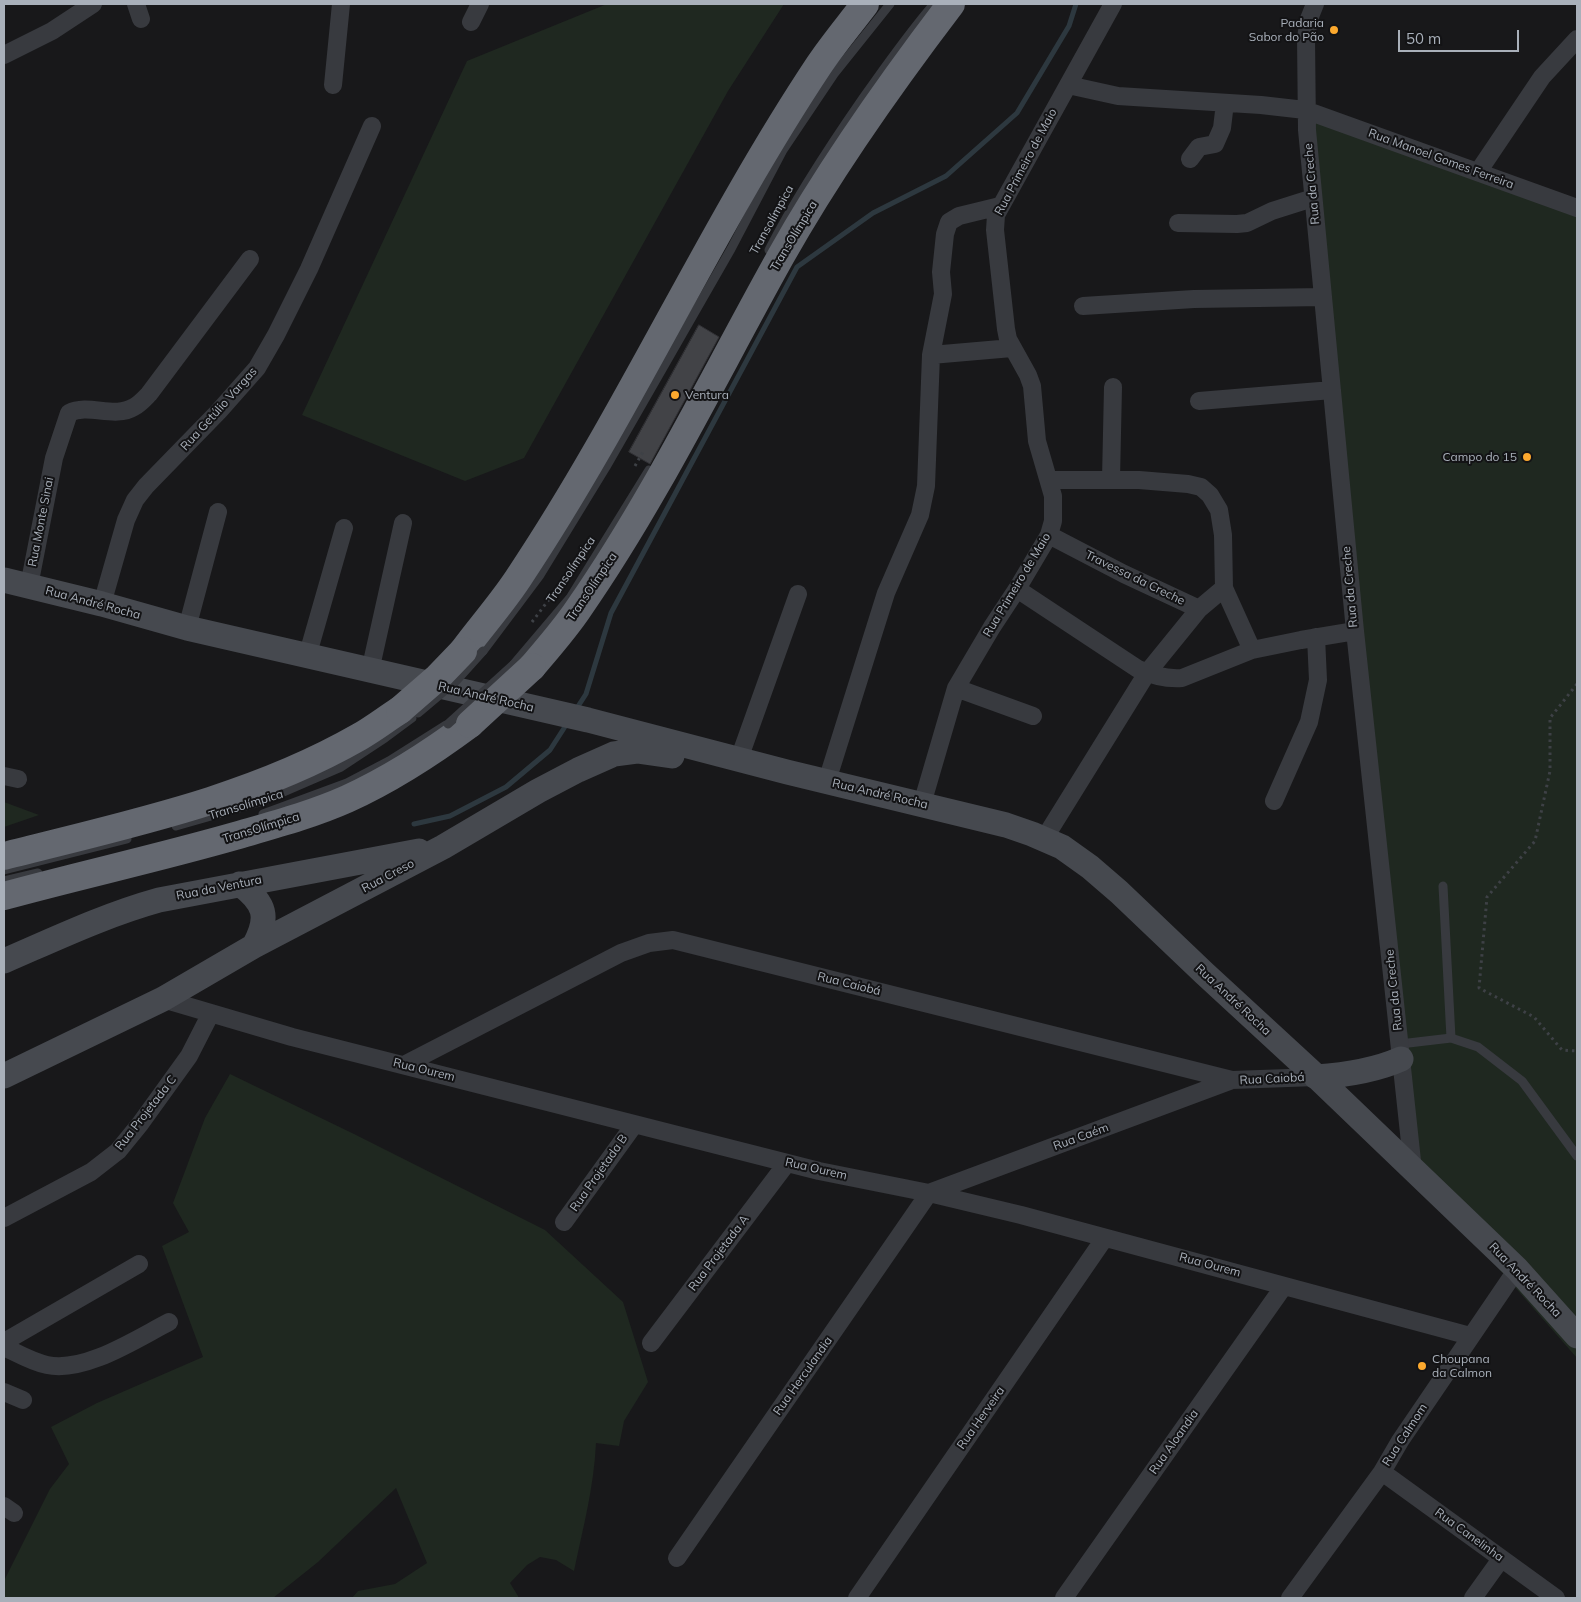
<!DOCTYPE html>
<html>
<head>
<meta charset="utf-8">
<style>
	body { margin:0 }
	#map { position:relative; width:1581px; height:1602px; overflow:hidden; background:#18181a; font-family:Mulish,sans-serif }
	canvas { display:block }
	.frame { position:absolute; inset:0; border:5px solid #a9b0ba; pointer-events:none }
	.scale { position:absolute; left:1398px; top:30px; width:121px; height:22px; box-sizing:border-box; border:2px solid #a9b0ba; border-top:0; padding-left:6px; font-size:15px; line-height:18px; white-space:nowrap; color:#a9b0ba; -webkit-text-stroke:4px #131315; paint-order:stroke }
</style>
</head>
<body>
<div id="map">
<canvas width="1581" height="1602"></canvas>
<div class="frame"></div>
<div class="scale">50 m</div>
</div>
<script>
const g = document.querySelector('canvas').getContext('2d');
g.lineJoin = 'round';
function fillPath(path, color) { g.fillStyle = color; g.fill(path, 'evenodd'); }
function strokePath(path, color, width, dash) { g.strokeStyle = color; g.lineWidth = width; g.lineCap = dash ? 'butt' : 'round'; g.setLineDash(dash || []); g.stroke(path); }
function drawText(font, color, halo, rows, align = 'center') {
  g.font = font + ' Mulish,sans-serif'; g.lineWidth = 4; g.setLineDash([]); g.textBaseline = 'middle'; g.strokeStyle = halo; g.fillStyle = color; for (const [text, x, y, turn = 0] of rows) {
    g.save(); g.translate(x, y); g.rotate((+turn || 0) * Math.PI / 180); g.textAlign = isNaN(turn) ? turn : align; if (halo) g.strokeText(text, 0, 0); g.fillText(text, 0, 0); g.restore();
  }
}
fillPath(new Path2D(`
	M 607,4 L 784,4 L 728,91 L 524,458 L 465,481 L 302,415 L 467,61 Z
	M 1307,114 L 1577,212 L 1577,1358 L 1407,1164 Z
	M 4,802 L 39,815 L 4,827 Z
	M 230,1074 L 354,1134 L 545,1230 L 623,1302 L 648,1382 L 624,1421 L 619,1446 L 596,1443 C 594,1487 583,1528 574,1571 L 556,1560 L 540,1557 L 527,1565 L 510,1583 L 518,1596 L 518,1598 L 352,1598 L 358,1591 L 395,1584 L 427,1563 L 396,1488 L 318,1562 L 273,1598 L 4,1598 L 4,1581 L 50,1489 L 69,1464 L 51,1427 L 97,1403 L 203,1357 L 162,1246 L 189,1232 L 173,1203 L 205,1118 Z`), '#1f2820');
strokePath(new Path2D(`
	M 575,711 L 586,694 L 611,613 L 797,267 L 873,213 L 946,176 L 1017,113 L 1069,26 L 1076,4
	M 414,824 L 450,816 L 506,787 L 550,750 L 568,722`), '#2d383f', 5);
const building = new Path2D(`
	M 699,325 L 719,337 L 650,464 L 629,452 Z`);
fillPath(building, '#424347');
strokePath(building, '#323236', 1);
strokePath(new Path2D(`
	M 635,466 L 644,450
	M 532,622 L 569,573
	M 1577,684 L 1550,718 L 1550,771 L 1535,841 L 1487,897 L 1479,988 L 1534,1017 L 1562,1050 L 1577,1051`), '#3e4146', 3, [2.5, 4]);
strokePath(new Path2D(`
	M 769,250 C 796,197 829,147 863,98 C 886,66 908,34 934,4
	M 483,651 L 540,575 L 606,467 L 731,249 L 783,150 L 834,74 L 890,4
	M 514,664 L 570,598 L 649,470
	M 263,814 L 347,783 L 389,761 L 446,725
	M 176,826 L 260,802 L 341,767 L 385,738 L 412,718
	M 4,870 L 127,839
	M 4,881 L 38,873
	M 1443,886 L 1451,1038
	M 1400,1044 L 1451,1038 L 1478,1047 L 1522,1081 L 1577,1156`), '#383a3f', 9);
strokePath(new Path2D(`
	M 136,4 L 141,19
	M 1315,4 L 1309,19 L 1306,38 L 1307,130 L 1355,631 L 1413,1170
	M 471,22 L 480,4
	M 4,55 L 52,31 L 93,4
	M 333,85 L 341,4
	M 1068,85 L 1118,96 L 1261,105 L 1305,110 L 1577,208
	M 1190,159 L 1199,147 L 1215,144 L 1222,128 L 1225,103
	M 1478,172 L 1542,77 L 1577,39
	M 1178,223 L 1237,224 L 1247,223 L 1272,211 L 1313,198
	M 1083,306 L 1194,299 L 1323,297
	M 931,355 L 943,294 L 941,272 L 945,234 L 949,222 L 959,216 L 1000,206
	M 1199,401 L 1332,390
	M 1111,479 L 1113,387
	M 1049,480 L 1139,480 L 1188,484 L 1201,487 L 1210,495 L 1219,510 L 1223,535 L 1224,588 L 1252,650
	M 1049,535 L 1124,574 L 1199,609 L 1224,588
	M 29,586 L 54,458 L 69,413 C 89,403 114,419 134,407 C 140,404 145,398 149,394 L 250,259
	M 1017,589 L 1138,669 C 1153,676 1166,679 1182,678 L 1252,650 L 1301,640 L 1355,631
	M 102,604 L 126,520 L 135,500 L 146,486 L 219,411 L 257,368 L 276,335 L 309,269 L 372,126
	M 187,628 L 218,512
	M 307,657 L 344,528
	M 370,671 L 403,523
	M 956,688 L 1033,716
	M 739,759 L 798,594
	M 4,776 L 18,779
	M 827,781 L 886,593 L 920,515 L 926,486 L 931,355 L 1012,348
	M 1274,801 L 1309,722 L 1318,680 L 1316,637
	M 922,804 L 956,688 L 992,627 L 1017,589 L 1049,535 L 1053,521 L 1053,496 L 1037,441 L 1032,386 L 1028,375 L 1008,339 L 1006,329 L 995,230 L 996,215 L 1113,4
	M 1044,839 L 1147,673 L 1199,609
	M 163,999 L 292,1037 L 819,1171 L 929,1193 L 1021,1215 L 1470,1336
	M 404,1065 L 621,953 L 649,943 L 673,940 L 1232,1080 L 1316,1077
	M 4,1218 L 91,1172 L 118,1151 L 140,1124 L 189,1056 L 211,1013
	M 564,1222 L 634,1125
	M 4,1342 L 139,1264
	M 651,1343 L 787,1163
	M 4,1347 C 17,1353 32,1362 47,1365 C 85,1373 136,1339 169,1322
	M 4,1392 L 23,1400
	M 1382,1472 L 1556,1598
	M 4,1506 L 14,1513
	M 677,1558 L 929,1193 L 1232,1080
	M 857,1598 L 1104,1239
	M 1064,1598 L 1284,1286
	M 1290,1598 L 1382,1472 L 1400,1441 L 1517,1269
	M 1473,1598 L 1501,1559`), '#383a3f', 18);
strokePath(new Path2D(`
	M 4,580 L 102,604 L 187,628 L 588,720 L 787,772 L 1006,825 L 1032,834 L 1062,847 L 1090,867 L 1119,892 L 1204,973 L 1319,1079 L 1517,1269 L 1577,1336
	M 240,884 C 265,903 270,917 254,946
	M 4,961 C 55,939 105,915 159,900 L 419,851
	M 4,1076 L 163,999 L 254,946 L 443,847 L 538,791 L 578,770 L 614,754 L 637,751 L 672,756
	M 1316,1077 C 1346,1075 1374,1071 1401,1059`), '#46494f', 25);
strokePath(new Path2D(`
	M 463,651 C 482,625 504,601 521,574 C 630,410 710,229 819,65 C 833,44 850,24 865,4
	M 532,667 C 548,648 565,629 579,608 C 656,497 715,374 781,256 C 831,167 890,84 951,4
	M 4,856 C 125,825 249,800 359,737 C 373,729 386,719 400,710
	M 4,896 C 81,875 158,858 235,836 C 273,825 311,815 347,799 C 391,779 431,753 470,724`), '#646870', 28);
strokePath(new Path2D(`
	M 418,713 L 456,681 L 483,651
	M 448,724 L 514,664`), '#383a3f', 9);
strokePath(new Path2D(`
	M 400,710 L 438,677 L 463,651
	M 470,724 L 532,667`), '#646870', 28);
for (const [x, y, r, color] of [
	[1334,30,5,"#fca92e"],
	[675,395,5,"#fca92e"],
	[1527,457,5,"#fca92e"],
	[1422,1366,5,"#fca92e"]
]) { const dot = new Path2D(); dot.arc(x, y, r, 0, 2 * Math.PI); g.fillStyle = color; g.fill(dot); strokePath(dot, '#131315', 2); }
drawText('12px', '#a9b0ba', '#131315', [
	["Padaria",1324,23],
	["Sabor do Pão",1324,37],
	["Ventura",685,395,"left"],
	["Campo do 15",1517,457],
	["Choupana",1432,1359,"left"],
	["da Calmon",1432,1373,"left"]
], 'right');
drawText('12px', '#a9b0ba', '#131315', [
	["Rua Manoel Gomes Ferreira",1441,159,20],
	["Rua Primeiro de Maio",1026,162,-62],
	["Rua da Creche",1312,184,-95],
	["Transolímpica",772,220,-61],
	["TransOlímpica",794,236,-59],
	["Rua Getúlio Vargas",219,409,-48],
	["Rua Monte Sinai",41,522,-79],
	["Transolímpica",571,570,-56],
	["Travessa da Creche",1135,578,26],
	["Rua Primeiro de Maio",1017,585,-59],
	["TransOlímpica",592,587,-56],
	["Rua da Creche",1350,587,-95],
	["Rua André Rocha",93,603,15],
	["Rua André Rocha",486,697,13],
	["Rua André Rocha",880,794,13],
	["Transolímpica",246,805,-17],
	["TransOlímpica",261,828,-17],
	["Rua Creso",388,876,-28],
	["Rua da Ventura",219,888,-11],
	["Rua Caiobá",849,984,14],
	["Rua da Creche",1394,990,-96],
	["Rua André Rocha",1233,1000,43],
	["Rua Ourem",424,1070,14],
	["Rua Caiobá",1272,1079,-3],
	["Rua Projetada C",146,1113,-52],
	["Rua Caém",1081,1137,-20],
	["Rua Ourem",816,1169,13],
	["Rua Projetada B",599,1173,-55],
	["Rua Projetada A",719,1253,-53],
	["Rua Ourem",1210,1265,15],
	["Rua André Rocha",1525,1280,46],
	["Rua Herculandia",803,1376,-55],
	["Rua Herveira",981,1418,-55],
	["Rua Calmom",1405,1435,-57],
	["Rua Aloandia",1174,1442,-55],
	["Rua Canelinha",1469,1535,36]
]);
</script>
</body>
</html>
